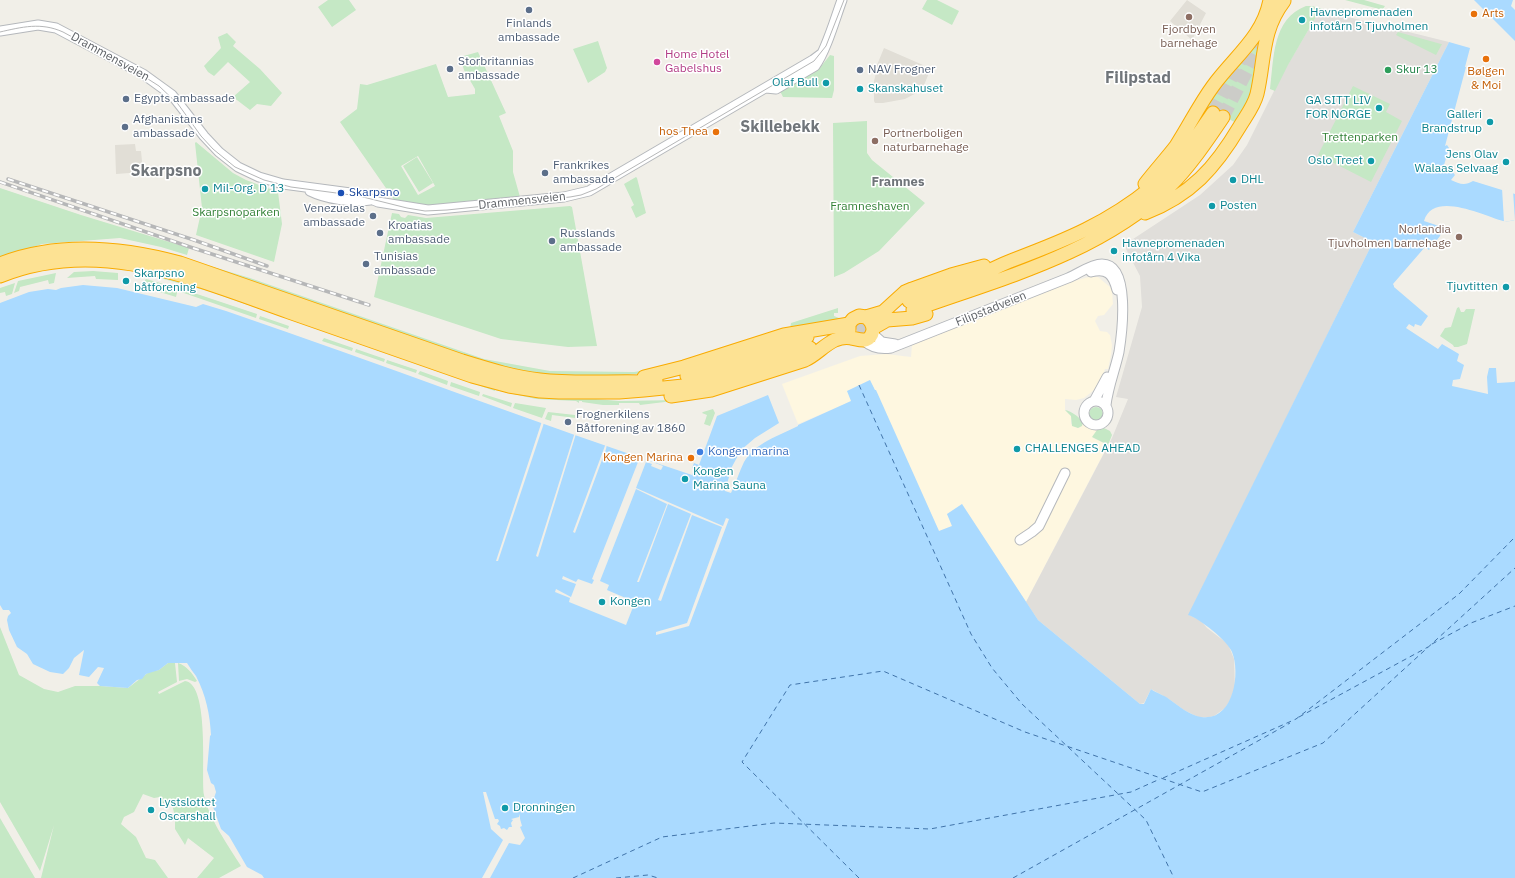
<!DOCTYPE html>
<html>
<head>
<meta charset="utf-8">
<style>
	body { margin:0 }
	canvas { display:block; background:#f1efe8 }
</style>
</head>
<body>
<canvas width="1515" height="878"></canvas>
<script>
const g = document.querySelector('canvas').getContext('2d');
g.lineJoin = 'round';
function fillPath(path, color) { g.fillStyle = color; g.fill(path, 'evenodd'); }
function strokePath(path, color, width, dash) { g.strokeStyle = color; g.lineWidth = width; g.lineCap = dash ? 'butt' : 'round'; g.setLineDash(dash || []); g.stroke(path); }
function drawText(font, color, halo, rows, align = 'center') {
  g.font = font + ' "IBM Plex Sans",sans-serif'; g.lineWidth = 3; g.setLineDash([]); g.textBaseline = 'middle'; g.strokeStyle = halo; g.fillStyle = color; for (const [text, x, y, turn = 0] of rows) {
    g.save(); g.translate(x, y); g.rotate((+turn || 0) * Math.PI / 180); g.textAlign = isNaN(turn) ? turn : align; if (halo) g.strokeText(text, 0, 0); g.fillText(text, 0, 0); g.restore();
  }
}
fillPath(new Path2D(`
	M 1089,277 L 1098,277 L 1110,287 L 1112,291 L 1113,304 L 1104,315 L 1098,316 L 1095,321 L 1100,331 L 1107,332 L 1110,335 L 1112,345 L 1111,355 L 1108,369 L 1105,369 L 1102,378 L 1094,390 L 1084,398 L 1076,400 L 1065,399 L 1065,410 L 1071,416 L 1071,424 L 1079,428 L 1082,424 L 1097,430 L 1093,438 L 1108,445 L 1026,602 L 962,504 L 947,514 L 952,526 L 939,531 L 870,380 L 847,391 L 852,401 L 798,424 L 782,384 L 860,356 L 886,354 L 911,357 L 912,345 L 1074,281 Z`), '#fef7e0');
fillPath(new Path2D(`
	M 1320,10 L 1449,42 L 1353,232 L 1373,242 L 1189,615 L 1201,621 L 1207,628 L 1228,644 L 1234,659 L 1235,689 L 1231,699 L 1225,708 L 1214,716 L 1210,717 L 1198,717 L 1184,710 L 1169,699 L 1151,689 L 1144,703 L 1140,704 L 1038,620 L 1026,602 L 1112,438 L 1128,399 L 1116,397 L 1142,307 L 1140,276 L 1126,249 L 1127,243 L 1200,195 L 1233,165 L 1247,145 L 1283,73 Z`), '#e0deda');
fillPath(new Path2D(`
	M 1187,0 L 1206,13 L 1192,40 L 1170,21 Z
	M 884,48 L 923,65 L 921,69 L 929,73 L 924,85 L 926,87 L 920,91 L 905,99 L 883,103 L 875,103 L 874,101 L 874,81 L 877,69 L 877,65 Z
	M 135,144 L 136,151 L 141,151 L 143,172 L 116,174 L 115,145 Z`), '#e1ded6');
fillPath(new Path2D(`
	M 328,0 L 349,0 L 356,10 L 332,27 L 318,7 Z
	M 927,0 L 937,0 L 959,11 L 952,25 L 922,9 Z
	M 1345,0 L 1364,0 L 1385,6 L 1383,9 L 1379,9 Z
	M 1306,6 L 1312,6 L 1334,12 L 1334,13 L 1320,10 L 1288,65 L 1275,91 L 1270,89 C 1274,58 1272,19 1306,6 Z
	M 1268,13 L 1254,94 L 1238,124 L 1203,105 Z
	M 1398,32 L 1441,44 L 1442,44 L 1436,55 L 1396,35 Z
	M 227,33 L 236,42 L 233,46 L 260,69 L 282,93 L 271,106 L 257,104 L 250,110 L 233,97 L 250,82 L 228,62 L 214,76 L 208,72 L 204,66 L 221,48 L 218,37 Z
	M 598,41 L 607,68 L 605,72 L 588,83 L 573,49 Z
	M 478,52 L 506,113 L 499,116 L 513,151 L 513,172 L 520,197 L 420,208 L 397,204 L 340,122 L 357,109 L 360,84 L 367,85 L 436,64 L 448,97 L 475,94 L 475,89 L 464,70 L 460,57 ZM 418,156 L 435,186 L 418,195 L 401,166 Z
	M 830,55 L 834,56 L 834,90 L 832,98 L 783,97 L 780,91 L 819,69 Z
	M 1353,86 L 1390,104 L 1386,112 L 1402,121 L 1371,182 L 1318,155 Z
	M 867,121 L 867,153 L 872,160 L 925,203 L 879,251 L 844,273 L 834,277 L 833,123 Z
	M 196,142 L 233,173 L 246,180 L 278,192 L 282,224 L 274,262 L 196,235 L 202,208 L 195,143 Z
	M 417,157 L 433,183 L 419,192 L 403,166 Z
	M 636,177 L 637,178 L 646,213 L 636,218 L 631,207 L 634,205 L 624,184 Z
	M 0,188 L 81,215 L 189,248 L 187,255 L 161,247 L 120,238 L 42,244 L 0,259 Z
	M 570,206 L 572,207 L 597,346 L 568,347 L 501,339 L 374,297 L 392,213 L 399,214 L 401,217 L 405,218 L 408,215 L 426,218 Z
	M 200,263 L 250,278 L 484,359 L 550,371 L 634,372 L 659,368 L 767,334 L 649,373 L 611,376 L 573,376 L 538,374 L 504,369 L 199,264 Z
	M 127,269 L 147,271 L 584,398 L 619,401 L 681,400 L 640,405 L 639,403 L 619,403 L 619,405 L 603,405 L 582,402 L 582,401 L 579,401 L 579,403 L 576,401 L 536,399 L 495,390 L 495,391 L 208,291 Z
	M 93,271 L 118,273 L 118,280 L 96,279 L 95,276 L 67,278 L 74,272 Z
	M 56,273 L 54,283 L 49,284 L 48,280 L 20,287 L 19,291 L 14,293 L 18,281 Z
	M 146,279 L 178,288 L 176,297 L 147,288 L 148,283 L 144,282 Z
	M 15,283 L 12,294 L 6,296 L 5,292 L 0,293 L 0,288 Z
	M 182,289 L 257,314 L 256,318 L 181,292 Z
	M 1459,307 L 1461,312 L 1464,312 L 1466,309 L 1475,309 L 1467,344 L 1458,347 L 1454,347 L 1453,345 L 1440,336 L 1445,328 L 1451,327 L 1457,308 Z
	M 838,308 L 838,313 L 834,313 L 834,316 L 839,318 L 838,323 L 790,329 L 791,323 Z
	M 260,316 L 289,326 L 288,329 L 259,319 Z
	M 324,338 L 353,348 L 352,351 L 322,341 Z
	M 356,349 L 385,359 L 384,362 L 355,352 Z
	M 387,360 L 417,370 L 416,373 L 386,363 Z
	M 420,371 L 448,381 L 447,385 L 418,374 Z
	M 451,382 L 480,392 L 479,396 L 450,386 Z
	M 483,394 L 512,403 L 511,407 L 482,396 Z
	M 515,403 L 546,408 L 542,418 L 513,408 Z
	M1089 414a7 7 0 1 1 14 0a7 7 0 1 1-14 0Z
	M 713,409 L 715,413 L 710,426 L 704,424 L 707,415 L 702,413 L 703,412 Z
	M 1065,410 C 1071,411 1078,416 1083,422 L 1082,426 L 1078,428 L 1072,426 L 1071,416 Z
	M 548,412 L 575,415 L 575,418 L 552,415 L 551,421 L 545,419 Z
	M 1104,428 L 1110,431 L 1112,435 L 1108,445 L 1092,437 L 1097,430 Z
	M 0,627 L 19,675 L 44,689 L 58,692 L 75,686 L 100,686 L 128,688 L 149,672 L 159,670 L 168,663 L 175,663 L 177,682 L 158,692 L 159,694 L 185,681 C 210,684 201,776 204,795 C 208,817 229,847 241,866 L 219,878 L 197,878 L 214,858 L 188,838 L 185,845 L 175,829 L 175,817 L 172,804 L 162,803 L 160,797 L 154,798 L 143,794 L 134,812 L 124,817 L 121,824 L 136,837 L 146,858 L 155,860 L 168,878 L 41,878 L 54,825 L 40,871 L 0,802 Z
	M 178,663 C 187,666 192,673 197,681 L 195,682 L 187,679 L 179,681 Z
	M 0,818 L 35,878 L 0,878 Z`), '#c5e8c5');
fillPath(new Path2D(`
	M 1474,0 L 1513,0 L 1511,6 L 1515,10 L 1515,41 Z
	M 1449,42 L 1470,48 L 1465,67 L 1466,67 L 1445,146 L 1447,145 L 1449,148 L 1442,172 L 1445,172 L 1451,170 L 1455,175 L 1451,180 C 1459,184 1465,186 1473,181 L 1515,194 L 1515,220 C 1511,221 1506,222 1503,221 C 1484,216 1433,190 1424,221 L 1442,227 L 1440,236 L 1429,250 L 1425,247 L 1393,284 L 1394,286 L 1394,287 L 1428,316 L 1421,326 L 1415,324 L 1414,327 L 1409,324 L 1406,328 L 1438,349 L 1442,344 L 1459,354 L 1457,361 L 1464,365 L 1460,379 L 1453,380 L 1452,386 L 1488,394 L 1487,377 L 1489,368 L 1496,368 L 1497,383 L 1514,382 L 1515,381 L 1515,878 L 264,878 L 262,875 L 247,867 L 229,836 L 221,829 L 212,804 L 216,792 L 214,785 L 211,783 L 207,770 L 210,736 L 211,735 C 210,715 206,695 196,676 C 193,672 190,668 187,663 L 168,663 L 159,670 L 146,674 L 142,679 L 137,680 L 128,688 L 100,686 L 97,683 L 104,668 L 98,667 L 89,677 L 79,675 L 84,650 L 74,658 L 69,668 L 63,674 L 50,672 L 33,664 L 27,654 L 17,647 L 9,630 L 7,620 L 8,616 L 11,613 L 9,610 L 3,610 L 0,605 L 0,303 L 29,292 L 48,289 L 56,290 L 61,288 L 83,285 L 117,288 L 196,307 L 203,304 L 226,311 C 382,364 535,423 692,475 L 694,469 L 692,468 L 694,463 L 699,465 L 717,416 L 768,395 L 779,423 L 755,438 L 741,450 L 727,476 L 729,477 L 725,491 L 731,493 C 736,483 739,472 744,462 C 756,442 779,436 798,426 L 798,425 L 851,401 L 847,391 L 870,380 L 875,390 L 876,390 L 939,531 L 952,526 L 947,514 L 962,504 L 1038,620 L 1140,704 L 1144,704 L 1151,689 C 1156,693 1164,695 1169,699 C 1179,706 1189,715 1201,717 C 1233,722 1241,674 1232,652 C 1228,641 1199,618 1188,615 L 1373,242 L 1353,232 Z`), '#aadaff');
fillPath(new Path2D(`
	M 1502,188 L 1513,191 L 1515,220 L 1504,222 Z
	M 542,421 L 544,422 L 543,426 L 498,561 L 496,561 Z
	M 575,432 L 576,433 L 575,437 L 538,557 L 536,556 Z
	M 606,443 L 607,444 L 606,449 L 575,533 L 573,532 Z
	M 640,457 L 663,466 L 661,470 L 651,466 L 652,464 L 646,462 L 636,488 L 723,526 L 726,518 L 729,519 L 689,626 L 656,635 L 656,632 L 687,623 L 722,527 L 692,515 L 661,601 L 658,600 L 691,514 L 668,504 L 639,582 L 637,582 L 667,504 L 636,489 L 600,581 L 609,585 L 607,590 L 635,602 L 626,625 L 569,602 L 570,598 L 555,592 L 556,589 L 571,597 L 576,584 L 562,579 L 563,576 L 576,582 L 578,579 L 592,584 L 594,580 L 592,579 Z
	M 483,792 L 486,792 L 495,819 L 498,819 L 499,821 L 497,824 L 500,826 L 501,829 L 504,828 L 507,830 L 509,827 L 512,827 L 511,823 L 513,820 L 511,819 L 519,817 L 520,814 L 520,819 L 522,826 L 520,827 L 525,838 L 520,845 L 509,843 L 490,878 L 482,878 L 503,840 L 491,829 Z`), '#f1efe8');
strokePath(new Path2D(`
	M 859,385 L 971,634 L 992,668 L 1022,704 L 1146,820 L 1174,878
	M 1432,644 L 1471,623 L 1515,606
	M 1299,717 L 1428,647
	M 1163,778 L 1296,719 L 1459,594 L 1515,537
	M 573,878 L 662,837 L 774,823 L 930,829 L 1131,792 L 1160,779
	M 616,878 L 648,875 L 658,878
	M 859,878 L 742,762 L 790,685 L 883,671 L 1025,732 L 1202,792 L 1323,743 L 1515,568
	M 1013,878 L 1290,723`), '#4174aa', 1, [5, 4]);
strokePath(new Path2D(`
	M 1213,113 L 1245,52
	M 1223,117 L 1266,34
	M 839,337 L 883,321`), '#ccccc8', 13, [13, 6]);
const minor = new Path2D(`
	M 0,31 L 38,25 L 56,28 L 143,74 L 172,95 L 204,136 L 219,152 L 238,167 L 259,177 L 283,184 L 358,194 L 378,202 L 428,210 L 564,197 L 589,191 L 813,60 L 821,54
	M 766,88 L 776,89 L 815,66 C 826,51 835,19 842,0
	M 310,191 C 326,199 353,203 370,200
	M 1091,272 C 1107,268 1113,274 1117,290
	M 872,333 L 882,342 L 895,344
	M 863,340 C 871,347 880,350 891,348 L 1068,278 C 1078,274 1091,264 1102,264 C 1131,264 1122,333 1119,352 C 1115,370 1108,387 1106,405
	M1084 413a12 12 0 1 1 24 0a12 12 0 1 1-24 0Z
	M 1094,401 L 1107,377
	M 1020,540 L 1032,532 L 1039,526 L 1065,473`);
const highway = new Path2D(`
	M 1145,184 C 1155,171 1166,159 1176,146 C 1189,126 1199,105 1213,86 C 1234,57 1263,37 1270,0
	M 1145,213 C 1191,195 1215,168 1240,126 C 1246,116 1254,106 1257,94 C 1265,60 1261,31 1284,1
	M 0,264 C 58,241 121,247 180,263 L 462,361 C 488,369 513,377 540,380 C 574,384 610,381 644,382 L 656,380
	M 0,276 C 99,236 195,279 289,312 C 350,333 411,355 472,376 L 509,386 L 540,391 L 559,392 L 619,392 L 644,390 L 683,386 L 723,377 L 810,348
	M 909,301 C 933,292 957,285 980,275 C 991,270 1002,264 1013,260 C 1066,240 1108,223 1152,187 C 1177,167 1195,139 1213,113
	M 913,310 C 1002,278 1098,254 1169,187 C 1190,166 1206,142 1223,117
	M 873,328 L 887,320 L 912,318 L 926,314
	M 849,331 L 849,324 L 853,319 L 859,316 L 866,317 L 883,312 L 905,292 L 912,289 L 951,275 L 984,266
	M 687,376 L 738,361 L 807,337
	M 644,377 L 684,367 L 784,335 L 849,324
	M 671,396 L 711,390 L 805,360 C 816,355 824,345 835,340 C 840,338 846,337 851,338 C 859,339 870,345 873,330 C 873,324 870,320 866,317`);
strokePath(minor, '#b5b8bc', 11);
strokePath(highway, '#f9ab00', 15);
strokePath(minor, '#fff', 9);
strokePath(highway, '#fde293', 13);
strokePath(new Path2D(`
	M 0,32 C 22,27 41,22 63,32 L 137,72 L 159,86 L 178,104 L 201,136 L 213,149 L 235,167 L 264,180 L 291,187 L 359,196 L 407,208 L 425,211 L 447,210 L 570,197 L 581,195 L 596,189 L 814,61 L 826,46 L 844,0`), '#b6b7b8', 1);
const rail = new Path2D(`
	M 8,179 L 194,240 L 267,266
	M 0,182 L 190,247 L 369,305`);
strokePath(rail, '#b6b7b8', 3.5);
strokePath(rail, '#fff', 2, [6]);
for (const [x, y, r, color] of [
	[529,10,4,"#5c6f8a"],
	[1474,14,4,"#e8710a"],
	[1189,17,4,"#8d6e63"],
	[1302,20,4,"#0f9aa8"],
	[1486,59,4,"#e8710a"],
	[657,62,4,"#d1479c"],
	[450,69,4,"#5c6f8a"],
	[860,70,4,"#5c6f8a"],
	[1388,70,4,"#2e9e5b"],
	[826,83,4,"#0f9aa8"],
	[860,89,4,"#0f9aa8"],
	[126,99,4,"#5c6f8a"],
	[1379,108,4,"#0f9aa8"],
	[1490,122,4,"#0f9aa8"],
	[125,127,4,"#5c6f8a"],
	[716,132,4,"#e8710a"],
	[875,141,4,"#8d6e63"],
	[1371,161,4,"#0f9aa8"],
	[1506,162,4,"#0f9aa8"],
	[545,173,4,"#5c6f8a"],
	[1233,180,4,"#0f9aa8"],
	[205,189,4,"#0f9aa8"],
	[341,193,4,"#1a4fb4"],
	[1212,206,4,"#0f9aa8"],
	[373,216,4,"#5c6f8a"],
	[380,233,4,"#5c6f8a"],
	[1459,237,4,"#8d6e63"],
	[552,241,4,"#5c6f8a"],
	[1114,251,4,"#0f9aa8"],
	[366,264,4,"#5c6f8a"],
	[126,281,4,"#0f9aa8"],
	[1506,287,4,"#0f9aa8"],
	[568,422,4,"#5c6f8a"],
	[1017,449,4,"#0f9aa8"],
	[700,452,4,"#3f7fe0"],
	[691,458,4,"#e8710a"],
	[685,479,4,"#0f9aa8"],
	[602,602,4,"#0f9aa8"],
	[505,808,4,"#0f9aa8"],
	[151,810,4,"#0f9aa8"]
]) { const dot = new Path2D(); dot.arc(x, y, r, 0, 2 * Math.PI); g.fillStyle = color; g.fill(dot); strokePath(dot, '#fff', 1.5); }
drawText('12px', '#0d838f', '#fff', [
	["Havnepromenaden",1310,13],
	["infotårn 5 Tjuvholmen",1310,27],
	["Olaf Bull",818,83,"right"],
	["Skanskahuset",868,89],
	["GA SITT LIV",1371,101,"right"],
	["FOR NORGE",1371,115,"right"],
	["Galleri",1482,115,"right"],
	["Brandstrup",1482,129,"right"],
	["Jens Olav",1498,155,"right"],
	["Walaas Selvaag",1498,169,"right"],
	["Oslo Treet",1363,161,"right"],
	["DHL",1241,180],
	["Mil-Org. D 13",213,189],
	["Posten",1220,206],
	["Havnepromenaden",1122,244],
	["infotårn 4 Vika",1122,258],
	["Skarpsno",134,274],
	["båtforening",134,288],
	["Tjuvtitten",1498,287,"right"],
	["CHALLENGES AHEAD",1025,449],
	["Kongen",693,472],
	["Marina Sauna",693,486],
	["Kongen",610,602],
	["Lystslottet",159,803],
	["Oscarshall",159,817],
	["Dronningen",513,808]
], 'left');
drawText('12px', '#c56008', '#fff', [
	["Arts",1482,14,"left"],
	["Bølgen",1486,72,"center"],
	["& Moi",1486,86,"center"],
	["hos Thea",708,132],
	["Kongen Marina",683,458]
], 'right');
drawText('12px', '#4e5e75', '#fff', [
	["Finlands",529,24,"center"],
	["ambassade",529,38,"center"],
	["Storbritannias",458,62],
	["ambassade",458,76],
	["NAV Frogner",868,70],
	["Egypts ambassade",134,99],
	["Afghanistans",133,120],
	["ambassade",133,134],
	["Frankrikes",553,166],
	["ambassade",553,180],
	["Venezuelas",365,209,"right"],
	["ambassade",365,223,"right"],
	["Kroatias",388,226],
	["ambassade",388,240],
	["Russlands",560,234],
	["ambassade",560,248],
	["Tunisias",374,257],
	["ambassade",374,271],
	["Frognerkilens",576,415],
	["Båtforening av 1860",576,429]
], 'left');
drawText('12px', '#785e54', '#fff', [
	["Fjordbyen",1189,30],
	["barnehage",1189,44],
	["Portnerboligen",883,134,"left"],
	["naturbarnehage",883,148,"left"],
	["Norlandia",1451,230,"right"],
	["Tjuvholmen barnehage",1451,244,"right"]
]);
drawText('12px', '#b23c85', '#fff', [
	["Home Hotel",665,55],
	["Gabelshus",665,69]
], 'left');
drawText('12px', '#5f6368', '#fff', [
	["Drammensveien",110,57,29],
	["Drammensveien",522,201,-6],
	["Filipstadveien",991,309,-22]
]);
drawText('12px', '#27864d', '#fff', [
	["Skur 13",1396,70]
], 'left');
drawText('12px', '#348238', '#fff', [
	["Trettenparken",1360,138],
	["Framneshaven",870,207],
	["Skarpsnoparken",236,213]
]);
drawText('12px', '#164399', '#fff', [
	["Skarpsno",349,193]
], 'left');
drawText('12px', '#366cbe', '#fff', [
	["Kongen marina",708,452]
], 'left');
drawText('bold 13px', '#70757a', '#fff', [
	["Framnes",898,182]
]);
drawText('bold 16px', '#70757a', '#fff', [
	["Filipstad",1138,78],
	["Skillebekk",780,127],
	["Skarpsno",166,171]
]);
</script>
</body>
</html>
